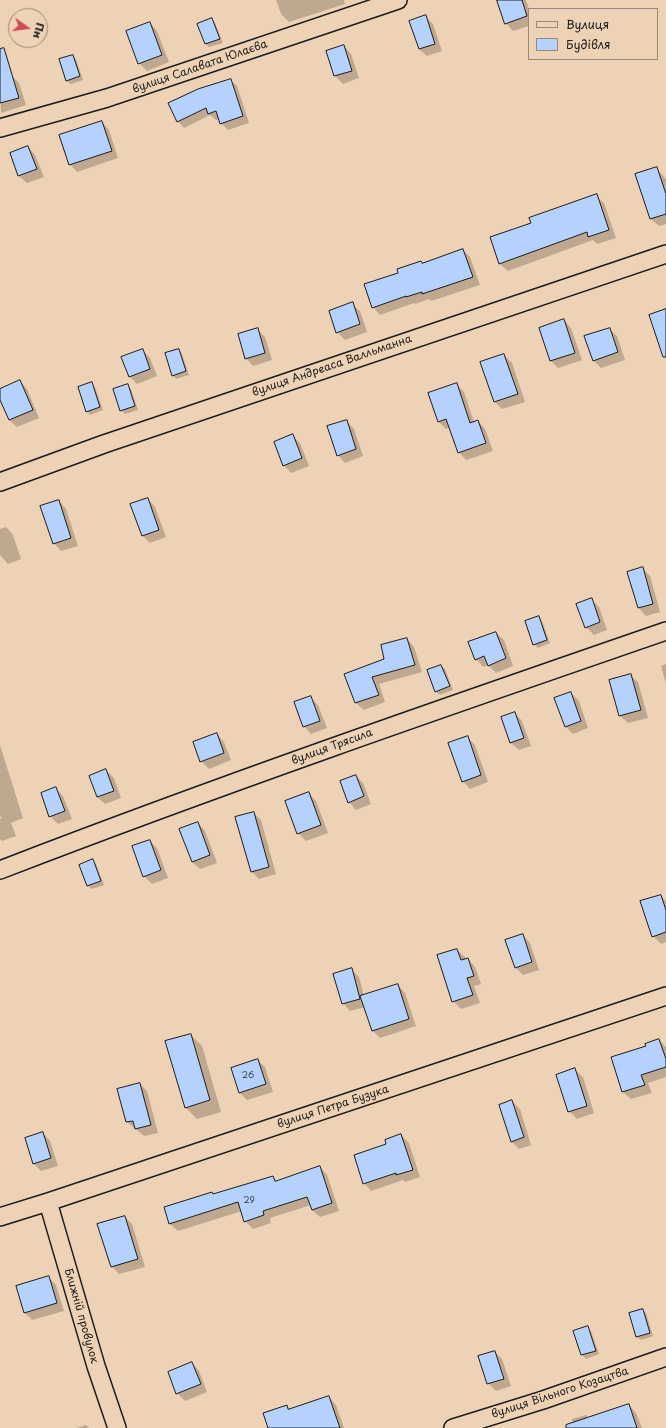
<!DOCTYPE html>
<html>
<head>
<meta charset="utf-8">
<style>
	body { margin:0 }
	#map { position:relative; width:666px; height:1428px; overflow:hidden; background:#eed2b5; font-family:"Playpen Sans",sans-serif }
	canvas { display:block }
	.legend { position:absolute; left:528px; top:8px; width:130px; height:52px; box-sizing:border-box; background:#eed2b5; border:1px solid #9a8978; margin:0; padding:5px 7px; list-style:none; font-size:12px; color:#1c1c1c }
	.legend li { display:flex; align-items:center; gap:8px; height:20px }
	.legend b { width:20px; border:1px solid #9a8978 }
	.north { position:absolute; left:8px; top:8px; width:40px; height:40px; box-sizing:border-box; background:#eed2b5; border:1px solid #9a8978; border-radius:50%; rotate:104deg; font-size:11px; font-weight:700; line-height:16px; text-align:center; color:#1c1c1c }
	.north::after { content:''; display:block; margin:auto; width:14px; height:18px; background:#d1495b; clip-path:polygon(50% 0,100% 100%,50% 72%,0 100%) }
</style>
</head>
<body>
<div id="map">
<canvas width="666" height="1428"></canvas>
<ul class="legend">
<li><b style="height:5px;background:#eed2b5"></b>Вулиця</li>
<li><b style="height:11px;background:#b5d1fe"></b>Будівля</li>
</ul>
<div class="north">Пн</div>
</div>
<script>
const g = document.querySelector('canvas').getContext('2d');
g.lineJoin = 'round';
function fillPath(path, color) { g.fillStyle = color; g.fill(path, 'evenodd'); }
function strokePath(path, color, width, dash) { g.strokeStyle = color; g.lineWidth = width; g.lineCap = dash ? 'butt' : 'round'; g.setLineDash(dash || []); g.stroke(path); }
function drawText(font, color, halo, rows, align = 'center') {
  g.font = font + ' "Playpen Sans",sans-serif'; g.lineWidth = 3; g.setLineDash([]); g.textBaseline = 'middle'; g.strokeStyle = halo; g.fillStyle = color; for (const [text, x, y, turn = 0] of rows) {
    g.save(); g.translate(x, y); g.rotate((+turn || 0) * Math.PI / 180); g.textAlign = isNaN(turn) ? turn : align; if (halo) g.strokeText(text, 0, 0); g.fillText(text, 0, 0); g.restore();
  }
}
fillPath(new Path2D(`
	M 276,0 L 344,0 L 345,4 L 289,22 L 281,14 Z
	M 499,0 L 526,0 L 529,9 L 529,26 L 513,31 L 506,23 Z
	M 426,17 L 433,24 L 442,51 L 427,56 L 419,49 Z
	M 212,19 L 215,23 L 223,43 L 209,47 L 206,44 L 198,24 Z
	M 150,23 L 157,31 L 169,62 L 147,71 L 139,63 Z
	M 344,46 L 351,54 L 359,78 L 343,84 L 335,76 L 327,51 Z
	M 72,56 L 76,59 L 83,80 L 71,84 L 67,81 L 60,60 Z
	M 12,76 L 19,83 L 26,105 L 1,113 L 0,79 Z
	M 230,80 L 237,86 L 249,123 L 228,130 L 221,123 L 220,119 L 216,120 L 210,115 L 184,128 L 178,121 Z
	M 102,122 L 109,130 L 118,158 L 77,172 L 70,164 Z
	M 28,147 L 35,155 L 44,177 L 27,183 L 19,176 Z
	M 656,168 L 666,179 L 666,224 L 659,226 L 651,219 L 636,175 Z
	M 596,196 L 604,203 L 616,238 L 597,244 L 593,240 L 508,271 L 500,264 L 491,238 L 532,224 Z
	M 463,250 L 470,257 L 480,285 L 431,301 L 429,299 L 415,304 L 414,303 L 380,315 L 373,307 L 399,274 L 421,262 L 423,264 Z
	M 352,304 L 360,311 L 367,332 L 345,340 L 337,332 Z
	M 564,320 L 571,328 L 582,360 L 558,368 L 551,361 Z
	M 257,329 L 265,337 L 272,360 L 253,366 L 246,358 Z
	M 609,329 L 617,336 L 625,360 L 601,368 L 594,361 Z
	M 142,350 L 150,358 L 157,376 L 137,384 L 129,376 Z
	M 179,350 L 182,354 L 189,375 L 176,379 L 173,375 Z
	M 504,355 L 512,363 L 525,402 L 502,409 L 495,402 Z
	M 20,381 L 27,389 L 39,418 L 17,427 L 9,420 L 0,398 L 0,390 Z
	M 92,383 L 95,387 L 103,410 L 90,415 L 87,411 Z
	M 456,384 L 464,392 L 474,422 L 478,421 L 485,429 L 493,451 L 466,460 L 459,452 L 450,427 L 446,429 L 438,421 Z
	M 128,385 L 131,389 L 138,410 L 125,414 L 121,410 Z
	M 346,421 L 354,429 L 363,456 L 345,463 L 338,455 Z
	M 292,435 L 300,443 L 309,466 L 291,473 L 284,465 Z
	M 148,499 L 155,507 L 166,537 L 150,543 L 143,536 Z
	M 59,501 L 66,509 L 78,546 L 61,551 L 54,543 Z
	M 6,527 L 13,535 L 21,559 L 8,564 L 0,555 L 0,529 Z
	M 642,568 L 650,576 L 660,612 L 646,616 L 639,608 L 629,572 Z
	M 592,600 L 599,607 L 607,630 L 594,635 L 586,627 Z
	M 539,617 L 542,621 L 550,643 L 538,648 L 534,644 Z
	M 496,633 L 504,640 L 513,666 L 496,673 L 488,665 L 483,667 L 476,659 Z
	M 407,639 L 414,647 L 422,672 L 379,684 L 385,702 L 364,710 L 356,703 L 346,675 L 386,660 Z
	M 666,664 L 666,684 L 661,666 Z
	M 441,666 L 445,669 L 453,690 L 440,695 L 436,692 Z
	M 630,675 L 638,682 L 648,718 L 628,723 L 620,716 L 610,680 Z
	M 571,693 L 579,701 L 588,728 L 573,734 L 565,726 Z
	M 310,697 L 318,705 L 327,728 L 311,734 L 304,726 Z
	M 515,713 L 522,721 L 531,746 L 519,750 L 511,743 L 502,718 Z
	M 217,734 L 224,742 L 231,760 L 209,769 L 201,761 Z
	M 467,737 L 475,745 L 488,782 L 470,789 L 463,781 Z
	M 0,745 L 23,818 L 11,823 L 16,836 L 2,841 L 0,839 L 0,819 L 2,818 L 0,816 Z
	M 106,770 L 114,778 L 121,798 L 105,804 L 97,797 Z
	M 356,776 L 363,783 L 371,804 L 356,810 L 349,802 Z
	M 55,788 L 63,796 L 72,819 L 58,824 L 50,816 Z
	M 308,793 L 316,801 L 328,833 L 306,841 L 298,833 Z
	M 254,813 L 261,820 L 276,874 L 259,879 L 251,871 Z
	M 198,823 L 205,831 L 217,863 L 200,869 L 192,862 Z
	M 150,841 L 157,848 L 168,878 L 152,884 L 144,876 Z
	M 93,861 L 96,864 L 104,885 L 92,889 L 88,886 L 81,865 Z
	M 661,896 L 666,901 L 666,942 L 661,944 L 653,936 Z
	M 523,935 L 530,943 L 539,970 L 523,975 L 515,967 Z
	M 457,950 L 465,957 L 466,960 L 468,959 L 475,967 L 481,984 L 474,986 L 480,1003 L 461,1009 L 453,1001 Z
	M 351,969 L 359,977 L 364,996 L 398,985 L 405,993 L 416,1026 L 380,1038 L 373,1031 L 365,1007 L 350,1011 L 343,1003 Z
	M 191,1035 L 202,1046 L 221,1112 L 197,1119 L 185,1107 Z
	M 659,1040 L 666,1047 L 666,1077 L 648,1083 L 652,1093 L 631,1099 L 623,1092 L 612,1058 L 647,1047 Z
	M 257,1060 L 265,1067 L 273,1092 L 247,1100 L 240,1093 L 232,1068 Z
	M 575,1070 L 583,1077 L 594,1113 L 577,1119 L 569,1111 Z
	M 140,1084 L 147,1091 L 158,1133 L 144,1136 L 127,1122 L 119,1090 Z
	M 512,1101 L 520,1109 L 531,1145 L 519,1149 L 511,1141 Z
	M 43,1133 L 50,1141 L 58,1166 L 41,1171 L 34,1164 L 26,1139 Z
	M 401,1135 L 409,1143 L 420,1177 L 405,1182 L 403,1180 L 371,1191 L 364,1183 L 387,1145 Z
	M 320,1167 L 327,1175 L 339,1211 L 320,1217 L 312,1210 L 311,1205 L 270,1218 L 271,1223 L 253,1229 L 245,1221 L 242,1211 L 178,1231 L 170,1224 L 165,1208 L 273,1177 L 277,1181 Z
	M 125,1217 L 132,1224 L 145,1267 L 119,1274 L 112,1266 Z
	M 48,1277 L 56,1285 L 64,1311 L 32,1320 L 24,1312 Z
	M 642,1310 L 646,1313 L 653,1336 L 641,1340 L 637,1337 L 630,1314 Z
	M 588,1327 L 591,1331 L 599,1354 L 586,1359 L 582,1355 L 575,1331 Z
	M 495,1352 L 502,1359 L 511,1386 L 496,1391 L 488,1383 Z
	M 192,1363 L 199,1371 L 207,1392 L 185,1401 L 177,1393 Z
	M 329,1397 L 336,1405 L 344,1428 L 269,1428 L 287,1407 L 290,1410 Z
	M 629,1405 L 636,1413 L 642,1428 L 619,1428 Z
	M 586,1415 L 589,1418 L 592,1428 L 574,1428 L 572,1419 Z
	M 86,1425 L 89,1428 L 77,1428 Z`), '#0003');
const building = new Path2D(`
	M 497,0 L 522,0 L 527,16 L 505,24 Z
	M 426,15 L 435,44 L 419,49 L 409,21 Z
	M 212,18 L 220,39 L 205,44 L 197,24 Z
	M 150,22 L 162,55 L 138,64 L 126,31 Z
	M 344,45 L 352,71 L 334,76 L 326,51 Z
	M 4,48 L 19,98 L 0,103 L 0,49 Z
	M 73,55 L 80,76 L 66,81 L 59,59 Z
	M 231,79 L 243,116 L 220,124 L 216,111 L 208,114 L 206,108 L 177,122 L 168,103 L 198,89 Z
	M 102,121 L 112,151 L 69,165 L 59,135 Z
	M 28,146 L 37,169 L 18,176 L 10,153 Z
	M 657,167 L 666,194 L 666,214 L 650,219 L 635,174 Z
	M 597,194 L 609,230 L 588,237 L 587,232 L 499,264 L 490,237 L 531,223 L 529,218 Z
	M 463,249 L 473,277 L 422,294 L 422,292 L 406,297 L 406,296 L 372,308 L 364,284 L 398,273 L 397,269 L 421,261 L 422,263 Z
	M 353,302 L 360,324 L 336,333 L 329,311 Z
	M 666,309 L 666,357 L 663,357 L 649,315 Z
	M 564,319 L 575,353 L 550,361 L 539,328 Z
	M 258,328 L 265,353 L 245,359 L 238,334 Z
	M 610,328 L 618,352 L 593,361 L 584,336 Z
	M 143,349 L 150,369 L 129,377 L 121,357 Z
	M 179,349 L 186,371 L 172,376 L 165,353 Z
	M 504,354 L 518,394 L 494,402 L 480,362 Z
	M 20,380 L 33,410 L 9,420 L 0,400 L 0,389 Z
	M 92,382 L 100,407 L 86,412 L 78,387 Z
	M 457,383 L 470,423 L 478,420 L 486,443 L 458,453 L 446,419 L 438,422 L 428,393 Z
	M 128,384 L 135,406 L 120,411 L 113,389 Z
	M 347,420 L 356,449 L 337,456 L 327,426 Z
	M 293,434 L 302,458 L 283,466 L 274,442 Z
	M 148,498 L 159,530 L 142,536 L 130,504 Z
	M 59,500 L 71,538 L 53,544 L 40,506 Z
	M 643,567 L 653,604 L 638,608 L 627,572 Z
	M 592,598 L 600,622 L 585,628 L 576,604 Z
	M 539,616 L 547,640 L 533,645 L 525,621 Z
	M 496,632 L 506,658 L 488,666 L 484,656 L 475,660 L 468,642 Z
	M 407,638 L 415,665 L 372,677 L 379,695 L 355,703 L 344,674 L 384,659 L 381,645 Z
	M 441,665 L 450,686 L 435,692 L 427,670 Z
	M 631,674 L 641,710 L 619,716 L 609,680 Z
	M 571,692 L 581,721 L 565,727 L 554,698 Z
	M 311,696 L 320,721 L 303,727 L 294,702 Z
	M 515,712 L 524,738 L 510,743 L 501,717 Z
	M 217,733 L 224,753 L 200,762 L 193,742 Z
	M 468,736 L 481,775 L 462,782 L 448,743 Z
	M 106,769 L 114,791 L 97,797 L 89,776 Z
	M 356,775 L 364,796 L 348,803 L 340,781 Z
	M 56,787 L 65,811 L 49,817 L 41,793 Z
	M 309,792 L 321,825 L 297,834 L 285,801 Z
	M 254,812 L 269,867 L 251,872 L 235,817 Z
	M 198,822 L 210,855 L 192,862 L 179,829 Z
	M 150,840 L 161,870 L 143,877 L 132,846 Z
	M 93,859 L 101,881 L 87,886 L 79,865 Z
	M 661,895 L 666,910 L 666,932 L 652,937 L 640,901 Z
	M 523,934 L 532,962 L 515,968 L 505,940 Z
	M 457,949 L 461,960 L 468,958 L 474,976 L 467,978 L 473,995 L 452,1002 L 437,955 Z
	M 352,968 L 360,999 L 342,1004 L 333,974 Z
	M 398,984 L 409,1019 L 372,1031 L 360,996 Z
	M 191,1034 L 210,1100 L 185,1108 L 165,1041 Z
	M 659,1039 L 666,1059 L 666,1067 L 641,1075 L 645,1085 L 622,1092 L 611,1057 L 646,1046 L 645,1044 Z
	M 258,1059 L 266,1084 L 239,1093 L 231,1068 Z
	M 575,1068 L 587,1106 L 568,1112 L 556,1075 Z
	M 140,1083 L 151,1125 L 135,1129 L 133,1121 L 126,1122 L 117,1089 Z
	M 512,1100 L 524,1137 L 511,1142 L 499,1105 Z
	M 43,1132 L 51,1158 L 33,1164 L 25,1138 Z
	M 401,1134 L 413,1170 L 396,1175 L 396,1173 L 363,1184 L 354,1155 L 386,1144 L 385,1140 Z
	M 320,1166 L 332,1203 L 312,1210 L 307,1197 L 263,1211 L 264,1215 L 244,1222 L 238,1202 L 169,1224 L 164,1207 L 212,1192 L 213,1194 L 273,1176 L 275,1181 Z
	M 125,1216 L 138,1259 L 111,1267 L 97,1224 Z
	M 49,1276 L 57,1303 L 24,1313 L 16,1286 Z
	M 643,1309 L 650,1333 L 636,1337 L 629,1313 Z
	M 588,1326 L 596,1351 L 581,1355 L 573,1331 Z
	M 495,1351 L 504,1379 L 487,1384 L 478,1356 Z
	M 192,1362 L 201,1384 L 176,1394 L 168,1372 Z
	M 329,1396 L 340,1428 L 268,1428 L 263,1413 L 287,1405 L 288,1409 Z
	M 629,1404 L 637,1428 L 566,1428 L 566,1425 Z`);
fillPath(building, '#b5d1fe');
strokePath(building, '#1c1c1c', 1);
const street = new Path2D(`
	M 0,128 L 107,98 L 398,0
	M 0,482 L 104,444 L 666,254
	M 0,870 C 220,785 443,708 666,631
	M 48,1202 L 96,1366 L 117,1428
	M 0,1217 L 48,1202 L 666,996
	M 453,1428 L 543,1400 L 666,1357`);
strokePath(street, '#1c1c1c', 20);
strokePath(street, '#eed2b5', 17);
drawText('9px', '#424954', null, [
	["26",248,1076],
	["29",249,1201]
]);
drawText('11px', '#1c1c1c', '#eed2b5', [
	["вулиця Салавата Юлаєва",200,67,-19],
	["вулиця Андреаса Валльманна",332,366,-19],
	["вулиця Трясила",332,747,-20],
	["вулиця Петра Бузука",333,1107,-18],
	["Ближній провулок",81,1316,74],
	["вулиця Вільного Козацтва",560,1393,-18]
]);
</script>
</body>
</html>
